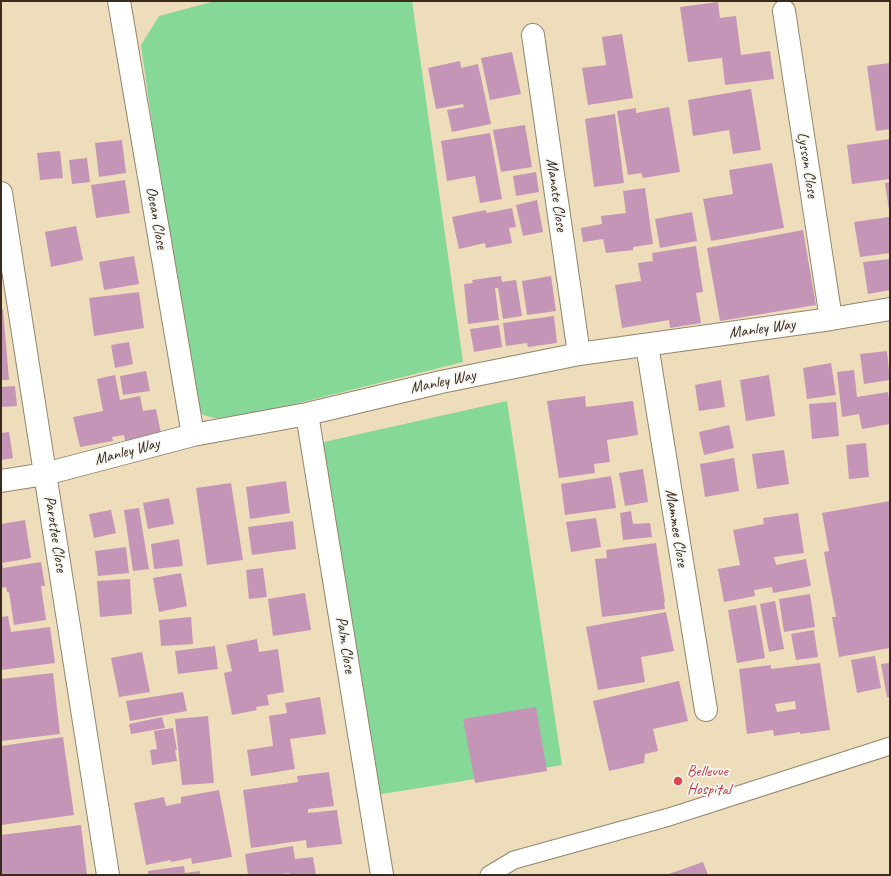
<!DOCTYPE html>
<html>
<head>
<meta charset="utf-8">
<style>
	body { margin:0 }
	#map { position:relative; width:891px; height:876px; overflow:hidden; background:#edb; font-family:Caveat,sans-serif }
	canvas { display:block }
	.frame { position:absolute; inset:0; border:2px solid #3b2a1e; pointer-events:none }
</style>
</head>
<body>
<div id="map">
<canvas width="891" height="876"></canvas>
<div class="frame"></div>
</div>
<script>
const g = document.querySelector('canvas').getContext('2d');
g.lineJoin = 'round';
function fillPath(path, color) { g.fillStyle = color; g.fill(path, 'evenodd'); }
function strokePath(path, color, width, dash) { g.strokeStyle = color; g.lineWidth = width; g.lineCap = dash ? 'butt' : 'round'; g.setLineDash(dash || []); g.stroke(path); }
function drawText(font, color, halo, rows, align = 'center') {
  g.font = font + ' Caveat,sans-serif'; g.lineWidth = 3.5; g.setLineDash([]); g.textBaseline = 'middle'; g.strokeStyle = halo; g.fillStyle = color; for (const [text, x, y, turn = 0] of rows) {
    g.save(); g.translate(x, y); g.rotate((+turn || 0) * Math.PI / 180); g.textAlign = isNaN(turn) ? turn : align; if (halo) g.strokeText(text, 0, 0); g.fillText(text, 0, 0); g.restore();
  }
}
fillPath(new Path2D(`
	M 215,1 L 412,1 L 463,362 L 227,421 L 206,416 L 192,410 L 141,45 L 159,16 Z
	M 507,401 L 562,765 L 370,796 L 315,444 Z`), '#86d898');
fillPath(new Path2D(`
	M 718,2 L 720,18 L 736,16 L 741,55 L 770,51 L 774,79 L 725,85 L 722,58 L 688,62 L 680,7 Z
	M 622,34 L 633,98 L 588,105 L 582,68 L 606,65 L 602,37 Z
	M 512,52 L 521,94 L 490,100 L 481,58 Z
	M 460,61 L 461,68 L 478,64 L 491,124 L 452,132 L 447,110 L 464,107 L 463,104 L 436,109 L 428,68 Z
	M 890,63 L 890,129 L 876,131 L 867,66 Z
	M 751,89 L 761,150 L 733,154 L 729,130 L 693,136 L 688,100 Z
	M 669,107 L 680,172 L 643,178 L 641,173 L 628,175 L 617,111 L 636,108 L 636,113 Z
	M 615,114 L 624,183 L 594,187 L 585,119 Z
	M 525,125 L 532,167 L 501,172 L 493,130 Z
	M 490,133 L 502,199 L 480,203 L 475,176 L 447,181 L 441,141 Z
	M 890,139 L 890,179 L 852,184 L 847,145 Z
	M 122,140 L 126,173 L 99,177 L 95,143 Z
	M 60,151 L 63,178 L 40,180 L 37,153 Z
	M 87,158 L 90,182 L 72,184 L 69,160 Z
	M 772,163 L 784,228 L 711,241 L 703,199 L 733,194 L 729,170 Z
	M 536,172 L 539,192 L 516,196 L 513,176 Z
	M 125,180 L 130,213 L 96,218 L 91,185 Z
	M 890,182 L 890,209 L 889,210 L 885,183 Z
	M 645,188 L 653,244 L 633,247 L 633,250 L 606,253 L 603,239 L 583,242 L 581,228 L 602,224 L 601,216 L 626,213 L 623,191 Z
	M 537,200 L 543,232 L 523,236 L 516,205 Z
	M 512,208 L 516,227 L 509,228 L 512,243 L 486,248 L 485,243 L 459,249 L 452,217 L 486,210 L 487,213 Z
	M 692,212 L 697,241 L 660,248 L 655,219 Z
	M 889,217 L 890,253 L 860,257 L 854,222 Z
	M 76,226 L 83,260 L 51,267 L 45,232 Z
	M 803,230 L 816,305 L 720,321 L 707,248 Z
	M 696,246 L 703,292 L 696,293 L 701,323 L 670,328 L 669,320 L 622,328 L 615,285 L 641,281 L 638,263 L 653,261 L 652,253 Z
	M 134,256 L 139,284 L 104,290 L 99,262 Z
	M 890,259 L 890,290 L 868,294 L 863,262 Z
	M 501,276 L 502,282 L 516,280 L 522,316 L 503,319 L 498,288 L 495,288 L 499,320 L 468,324 L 464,284 L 473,283 L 472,280 Z
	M 551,276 L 556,311 L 527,315 L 522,281 Z
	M 139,292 L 144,328 L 94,336 L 89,298 Z
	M 1,309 L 3,309 L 9,380 L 1,380 Z
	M 554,316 L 557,343 L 528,347 L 527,343 L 506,346 L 503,323 Z
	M 499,325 L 502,347 L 474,352 L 470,329 Z
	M 129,342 L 133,364 L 115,368 L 111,345 Z
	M 887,351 L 890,380 L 864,384 L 860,354 Z
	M 831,363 L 836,395 L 807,399 L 803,368 Z
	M 854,370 L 857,397 L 888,392 L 890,404 L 890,424 L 862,429 L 859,414 L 842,417 L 837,372 Z
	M 146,371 L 150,391 L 123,395 L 120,376 Z
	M 115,375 L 120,400 L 140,396 L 143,411 L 156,409 L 162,438 L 126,446 L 124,435 L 112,437 L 113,441 L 80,447 L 73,417 L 103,411 L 97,379 Z
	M 769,375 L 775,416 L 746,421 L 740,380 Z
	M 721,380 L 725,407 L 699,411 L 695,385 Z
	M 15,386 L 17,406 L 1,407 L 1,387 Z
	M 585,396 L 586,407 L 633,401 L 638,435 L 607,440 L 610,462 L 594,464 L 595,473 L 559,478 L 547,401 Z
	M 836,402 L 839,436 L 812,439 L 809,404 Z
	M 729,425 L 734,448 L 704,455 L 699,432 Z
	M 9,432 L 13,458 L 1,460 L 1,433 Z
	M 866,443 L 869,477 L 849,479 L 846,445 Z
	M 784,450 L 789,484 L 757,489 L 752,454 Z
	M 734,458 L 739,491 L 705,497 L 700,464 Z
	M 643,469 L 648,502 L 625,506 L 619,473 Z
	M 611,476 L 616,508 L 565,515 L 561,484 Z
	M 286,481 L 290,513 L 250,519 L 246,487 Z
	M 231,483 L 243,560 L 207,565 L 196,488 Z
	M 169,498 L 174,524 L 148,529 L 143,503 Z
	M 890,501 L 890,648 L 839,657 L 832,617 L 836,617 L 824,552 L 829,551 L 822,513 Z
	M 139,508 L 149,569 L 133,571 L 124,510 Z
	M 111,510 L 116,533 L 94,538 L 89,514 Z
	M 631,511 L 633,524 L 650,523 L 652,537 L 623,540 L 620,513 Z
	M 798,513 L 804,553 L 774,557 L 776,565 L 806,559 L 811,586 L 773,593 L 772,587 L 754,590 L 755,596 L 724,602 L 718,569 L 740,565 L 733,530 L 764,524 L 763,518 Z
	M 596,518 L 601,547 L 571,552 L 566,522 Z
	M 25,520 L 31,558 L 2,563 L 3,568 L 41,562 L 45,586 L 41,586 L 46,620 L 14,625 L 9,592 L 7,592 L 6,587 L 1,588 L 1,524 Z
	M 293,521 L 296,549 L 252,555 L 248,527 Z
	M 179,539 L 183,566 L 154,569 L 151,544 Z
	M 656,543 L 665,602 L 664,602 L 665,609 L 602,617 L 595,559 L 607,558 L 606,550 Z
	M 126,547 L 129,573 L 98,576 L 95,551 Z
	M 263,568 L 267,597 L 249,599 L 246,570 Z
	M 181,573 L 187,606 L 159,612 L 153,578 Z
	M 130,579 L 132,614 L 100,617 L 97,581 Z
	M 305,593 L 311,630 L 273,636 L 268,599 Z
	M 810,594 L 815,627 L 784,632 L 779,599 Z
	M 775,601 L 784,649 L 769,652 L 760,604 Z
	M 756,605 L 765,658 L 737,663 L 728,610 Z
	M 666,612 L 674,651 L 641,657 L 645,682 L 598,690 L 586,627 Z
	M 8,616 L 11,632 L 50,627 L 55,663 L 1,670 L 1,617 Z
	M 191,617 L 193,644 L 161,646 L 159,620 Z
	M 814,630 L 818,657 L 796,660 L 791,634 Z
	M 257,639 L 259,652 L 278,649 L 284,692 L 267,695 L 269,705 L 256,707 L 257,710 L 232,715 L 224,673 L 232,671 L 226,645 Z
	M 215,646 L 218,669 L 178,674 L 175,651 Z
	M 142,652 L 150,692 L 119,697 L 111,658 Z
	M 875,656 L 881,688 L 857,693 L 851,660 Z
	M 820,663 L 830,730 L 800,734 L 800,732 L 774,736 L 773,730 L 747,734 L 739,669 L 771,665 L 771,669 ZM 795,701 L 796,709 L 777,712 L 775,704 Z
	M 890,663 L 890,697 L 887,697 L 881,664 Z
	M 53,673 L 60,734 L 1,741 L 1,679 Z
	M 679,681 L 688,721 L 653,729 L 658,751 L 645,754 L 644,763 L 609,771 L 593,701 Z
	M 183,692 L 187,711 L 130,721 L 126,701 Z
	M 320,697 L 326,734 L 290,739 L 295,769 L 251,776 L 247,750 L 273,746 L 269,716 L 287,713 L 285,703 Z
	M 536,707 L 547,771 L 475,783 L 463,719 Z
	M 208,716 L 214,783 L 182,785 L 175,719 Z
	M 162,717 L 165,728 L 131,734 L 129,724 Z
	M 173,728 L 177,750 L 175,750 L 177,761 L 152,765 L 150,750 L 157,749 L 154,731 Z
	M 63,737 L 74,815 L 1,825 L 1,746 Z
	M 329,772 L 334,806 L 308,809 L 308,813 L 337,810 L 342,844 L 307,848 L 306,840 L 251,848 L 243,790 L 298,782 L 297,776 Z
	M 219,790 L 232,857 L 192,864 L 191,858 L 171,862 L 170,860 L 146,865 L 134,803 L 164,797 L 166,806 L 181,803 L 181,797 Z
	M 81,825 L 87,875 L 1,875 L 1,835 Z
	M 293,846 L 295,859 L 313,857 L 316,875 L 290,875 L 289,873 L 275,875 L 248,875 L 245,854 Z
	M 703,862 L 708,875 L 666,875 Z
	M 184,866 L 185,873 L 200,871 L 200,875 L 148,875 L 148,871 Z`), '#c595b7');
const lane = new Path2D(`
	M 489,875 L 514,860 L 669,817 L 890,746`);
const street = new Path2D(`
	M 119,1 L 193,435
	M 784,11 L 831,319
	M 533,35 L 579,354
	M 1,193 L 108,875
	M 647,345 L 706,710
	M 307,414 L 382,875
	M 1,481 L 45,474 L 193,435 L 307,414 L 441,382 L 579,354 L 831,319 L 890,309`);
strokePath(lane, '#94846c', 19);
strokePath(street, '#94846c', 24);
strokePath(lane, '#fff', 17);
strokePath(street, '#fff', 22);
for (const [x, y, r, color] of [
	[678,781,5,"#e0444e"]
]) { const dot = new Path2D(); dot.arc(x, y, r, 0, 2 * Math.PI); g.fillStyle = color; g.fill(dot); strokePath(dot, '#f6f6f2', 1.5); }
drawText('16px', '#3b2a1e', '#f6f6f2', [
	["Lysson Close",807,165,81],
	["Manate Close",556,195,82],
	["Ocean Close",156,218,80],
	["Manley Way",762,329,-8],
	["Manley Way",443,382,-12],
	["Manley Way",127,452,-15],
	["Mammee Close",676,528,81],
	["Parottee Close",55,534,81],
	["Palm Close",345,645,81]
]);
drawText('16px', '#be3a42', '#f6f6f2', [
	["Bellevue",687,772],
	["Hospital",687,790]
], 'left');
</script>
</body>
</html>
